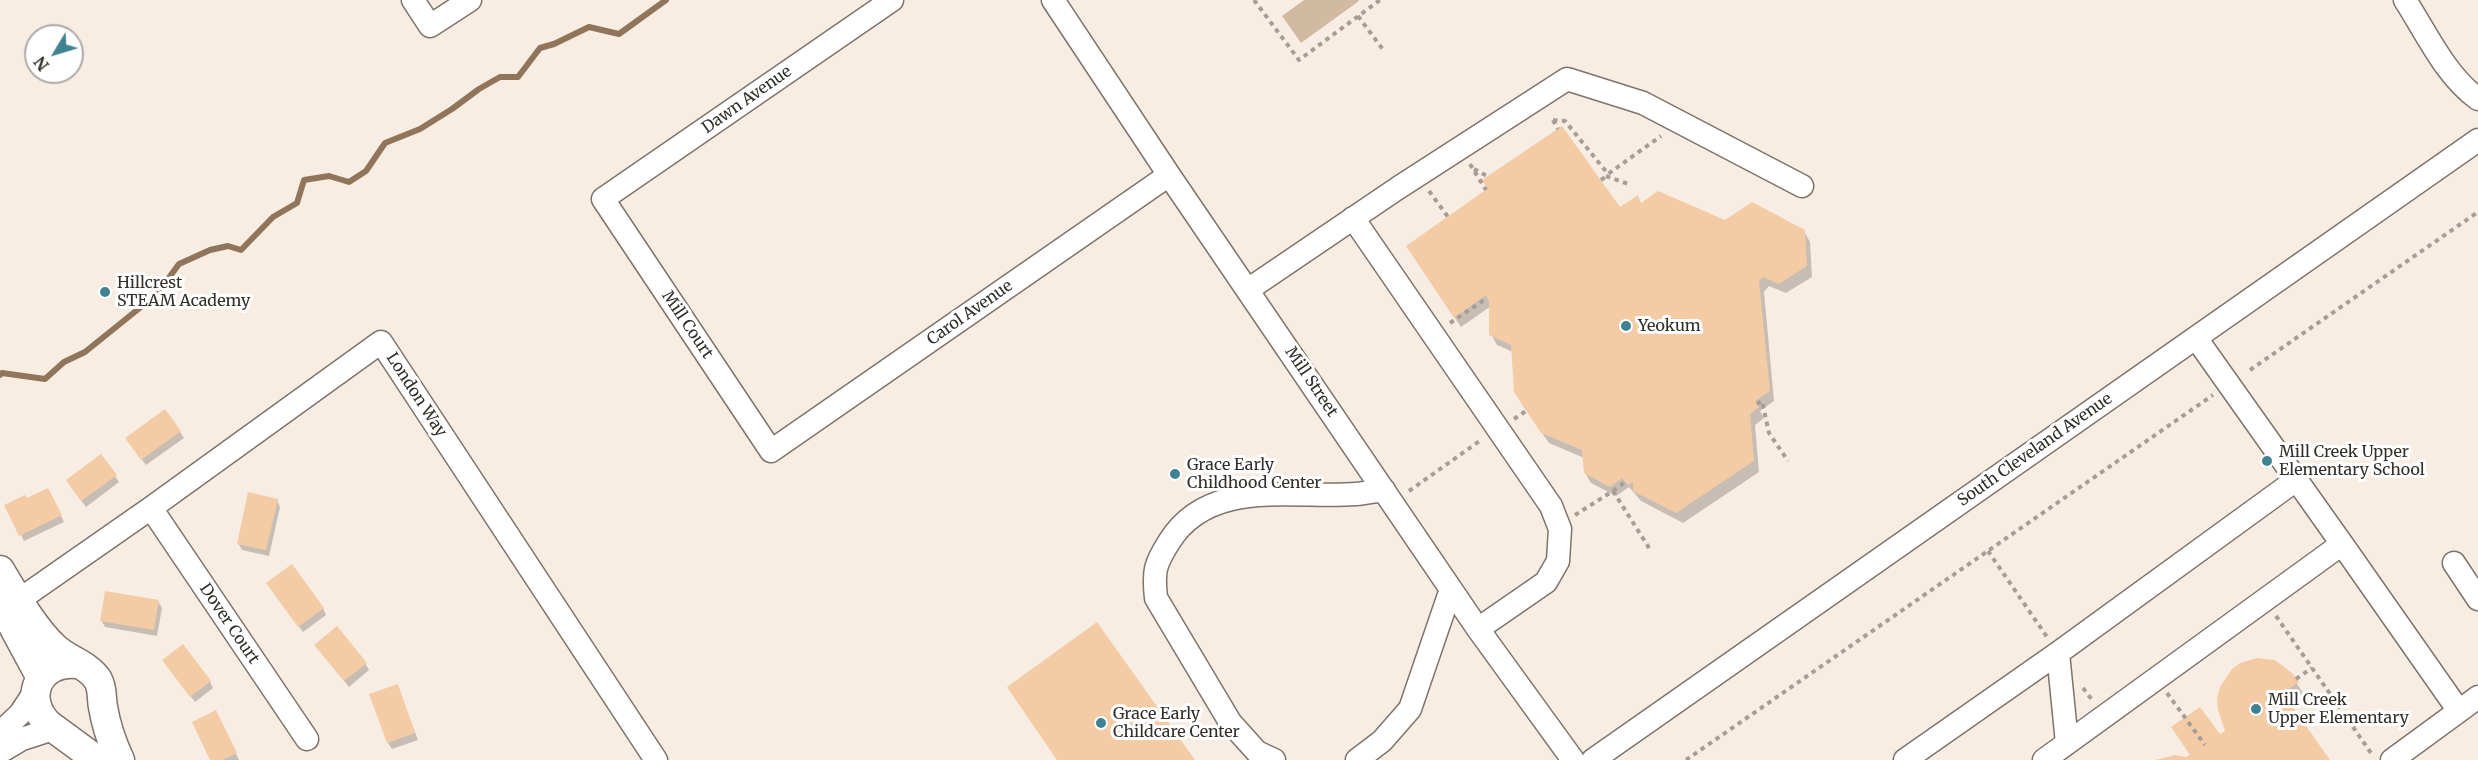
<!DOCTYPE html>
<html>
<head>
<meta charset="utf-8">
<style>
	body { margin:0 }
	#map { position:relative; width:2478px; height:760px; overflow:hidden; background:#f8ede3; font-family:Merriweather,serif }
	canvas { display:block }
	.north { position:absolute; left:24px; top:24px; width:60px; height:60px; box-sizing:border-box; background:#fff; border:2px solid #adabaa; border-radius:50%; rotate:232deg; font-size:16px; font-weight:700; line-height:24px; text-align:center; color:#322e2a }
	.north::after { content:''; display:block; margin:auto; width:21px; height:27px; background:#3f8392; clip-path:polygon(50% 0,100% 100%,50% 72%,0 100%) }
</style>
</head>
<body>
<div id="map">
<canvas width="2478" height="760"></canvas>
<div class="north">N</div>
</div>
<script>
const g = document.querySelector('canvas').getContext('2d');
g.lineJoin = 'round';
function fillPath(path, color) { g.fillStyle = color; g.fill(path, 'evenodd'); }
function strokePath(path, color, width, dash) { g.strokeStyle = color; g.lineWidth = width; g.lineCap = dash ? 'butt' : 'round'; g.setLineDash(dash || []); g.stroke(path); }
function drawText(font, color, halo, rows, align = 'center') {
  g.font = font + ' Merriweather,serif'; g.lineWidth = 6; g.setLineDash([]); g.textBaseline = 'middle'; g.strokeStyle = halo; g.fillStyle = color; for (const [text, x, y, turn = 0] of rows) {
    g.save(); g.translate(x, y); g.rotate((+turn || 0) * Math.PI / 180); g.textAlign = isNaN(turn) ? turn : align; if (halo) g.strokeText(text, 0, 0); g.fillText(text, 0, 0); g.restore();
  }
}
fillPath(new Path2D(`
	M 1304,0 L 1358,0 L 1359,1 L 1301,43 L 1282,16 Z`), '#d2b9a1');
fillPath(new Path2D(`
	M 1642,204 L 1725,222 L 1804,231 L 1810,242 L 1812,277 L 1786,293 L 1769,286 L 1764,292 L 1774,401 L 1760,411 L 1764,418 L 1755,425 L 1759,472 L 1683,523 L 1641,501 L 1629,487 L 1616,496 L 1591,483 L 1585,473 L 1584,458 L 1549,443 L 1521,403 L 1513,352 L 1497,345 L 1491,334 L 1491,306 L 1461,327 L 1414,257 Z
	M 180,432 L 184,438 L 146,465 L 131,445 Z
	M 115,476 L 119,482 L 86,507 L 71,487 Z
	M 51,496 L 64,522 L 24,541 L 21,535 L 26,500 Z
	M 277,500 L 280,507 L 269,556 L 242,550 L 238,543 Z
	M 272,590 L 323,608 L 326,615 L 303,632 Z
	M 158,601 L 162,608 L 157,636 L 105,627 L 101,620 Z
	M 320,651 L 365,663 L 369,670 L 349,687 Z
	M 168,666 L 210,682 L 213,688 L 195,702 Z
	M 2288,670 L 2303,693 L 2289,704 L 2328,760 L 2158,760 L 2187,759 L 2220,737 Z
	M 397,685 L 418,740 L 392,749 L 388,743 Z
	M 219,719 L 239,760 L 212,760 Z`), '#0003');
strokePath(new Path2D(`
	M 0,375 L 2,373 L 45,379 L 64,362 L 85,352 L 157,294 L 179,264 L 210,250 L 228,246 L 241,250 L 273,217 L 297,203 L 304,180 L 329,176 L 349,182 L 366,171 L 385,143 L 420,129 L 452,109 L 479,89 L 500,77 L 518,77 L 540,48 L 554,44 L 589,27 L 619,34 L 666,0`), '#91755a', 6);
fillPath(new Path2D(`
	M 1562,126 L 1620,207 L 1638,195 L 1641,203 L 1658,191 L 1725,220 L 1752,202 L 1805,230 L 1807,266 L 1779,284 L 1763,277 L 1759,281 L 1770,391 L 1755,401 L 1759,407 L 1750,414 L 1754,461 L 1676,513 L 1633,491 L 1633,482 L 1628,485 L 1622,478 L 1610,487 L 1584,473 L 1582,450 L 1541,433 L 1514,392 L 1511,345 L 1489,335 L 1489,302 L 1486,295 L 1454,318 L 1406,246 L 1487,189 L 1482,180 Z
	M 165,409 L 181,431 L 141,460 L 125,438 Z
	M 101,454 L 117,475 L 81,501 L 66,480 Z
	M 48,488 L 62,515 L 19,536 L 4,505 L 25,495 L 27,498 Z
	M 248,492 L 278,499 L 266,550 L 237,544 Z
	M 292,564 L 324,608 L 298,627 L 266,583 Z
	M 105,591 L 159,600 L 154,630 L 100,621 Z
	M 1097,622 L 1195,760 L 1057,760 L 1007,687 Z
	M 337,626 L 367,663 L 344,681 L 314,645 Z
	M 183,644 L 211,681 L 190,697 L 162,660 Z
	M 2257,658 L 2275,660 L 2293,674 L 2299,682 L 2283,693 L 2330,760 L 2155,760 L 2175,755 L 2186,757 L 2190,755 L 2171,727 L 2200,707 L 2220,734 L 2225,731 L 2218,710 L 2217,698 L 2220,687 L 2232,669 L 2240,663 Z
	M 398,684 L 415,733 L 387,743 L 369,694 Z
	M 216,710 L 237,753 L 222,760 L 210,760 L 192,722 Z`), '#f3cba5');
const minor = new Path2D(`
	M 413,0 L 430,26 L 470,0
	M 892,0 L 603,199 L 771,451 L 1169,175
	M 1053,0 L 1169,175 L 1478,629 L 1573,760
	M 2405,0 C 2427,34 2445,75 2478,99
	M 1353,218 L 1551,506 L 1560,529 L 1558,561 L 1546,582 L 1478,629
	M 1249,289 L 1398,188 L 1567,79 L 1643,103 L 1802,186
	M 151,508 L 307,739
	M 2342,544 L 2459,711
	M 2454,563 L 2478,599
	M 19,600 L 151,508 L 381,342 L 656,760
	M 2058,653 L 2067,743
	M 0,733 L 20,714 L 36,690
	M 0,752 L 22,739 L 56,728
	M 1274,760 L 1257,752 L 1230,722 L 1156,598 C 1153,571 1155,564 1169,542 C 1209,477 1293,499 1356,494 C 1366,493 1375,491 1384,490
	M 1357,760 L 1382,741 L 1410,709 L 1451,589
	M 1593,760 L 2478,140
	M 1905,760 L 2058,653 L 2296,480
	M 2044,760 L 2342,544 L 2196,338
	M 2392,760 L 2478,697`);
const major = new Path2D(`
	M 0,570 C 15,595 33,627 54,647 C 67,660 88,664 98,680 C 103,689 101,697 103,707 C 106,725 112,743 120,760
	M 0,602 L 41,678
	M 76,664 C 39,661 22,697 48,724 L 97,760`);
strokePath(minor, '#7e746b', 25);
strokePath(major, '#7e746b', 31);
strokePath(new Path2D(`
	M 1254,0 L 1299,60 L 1380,0
	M 1358,16 L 1384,51
	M 1553,120 L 1565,121 L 1608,174 L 1661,136
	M 1553,120 L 1558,129
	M 1470,164 L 1486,190
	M 1474,169 L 1487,176
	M 1606,176 L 1628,184
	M 1601,180 L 1608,175
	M 1429,191 L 1448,217
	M 1450,323 L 1487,298
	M 2250,370 L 2478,212
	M 1757,404 L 1762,401 L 1769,433 L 1788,461
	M 1514,419 L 1526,411
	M 1409,491 L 1481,440
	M 1613,491 L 1625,482
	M 1575,515 L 1613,491 L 1651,551
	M 1988,551 L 2047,637
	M 2276,616 L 2371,753
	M 2296,679 L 2312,668
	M 2083,688 L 2093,701
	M 2167,693 L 2205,745
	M 1686,760 L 2213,395`), '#a69d96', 4, [4.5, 4.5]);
strokePath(minor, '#fff', 22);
strokePath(major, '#fff', 28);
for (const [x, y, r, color] of [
	[105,292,6,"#3f8392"],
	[1626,326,6,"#3f8392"],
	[2267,461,6,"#3f8392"],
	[1175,474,6,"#3f8392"],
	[2256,709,6,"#3f8392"],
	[1101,723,6,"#3f8392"]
]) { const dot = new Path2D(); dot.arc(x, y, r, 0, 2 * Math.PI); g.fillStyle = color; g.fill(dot); strokePath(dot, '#fff', 2); }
drawText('16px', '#322e2a', '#fff', [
	["Dawn Avenue",747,100,-35],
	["Carol Avenue",970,313,-35],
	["Mill Court",687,325,56],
	["Mill Street",1311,382,56],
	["London Way",416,395,57],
	["South Cleveland Avenue",2035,450,-35],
	["Dover Court",229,624,56]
]);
drawText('16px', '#322e2a', '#fff', [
	["Hillcrest",117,283],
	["STEAM Academy",117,301],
	["Yeokum",1638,326],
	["Mill Creek Upper",2279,452],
	["Elementary School",2279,470],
	["Grace Early",1187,465],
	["Childhood Center",1187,483],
	["Mill Creek",2268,700],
	["Upper Elementary",2268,718],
	["Grace Early",1113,714],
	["Childcare Center",1113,732]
], 'left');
</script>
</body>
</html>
